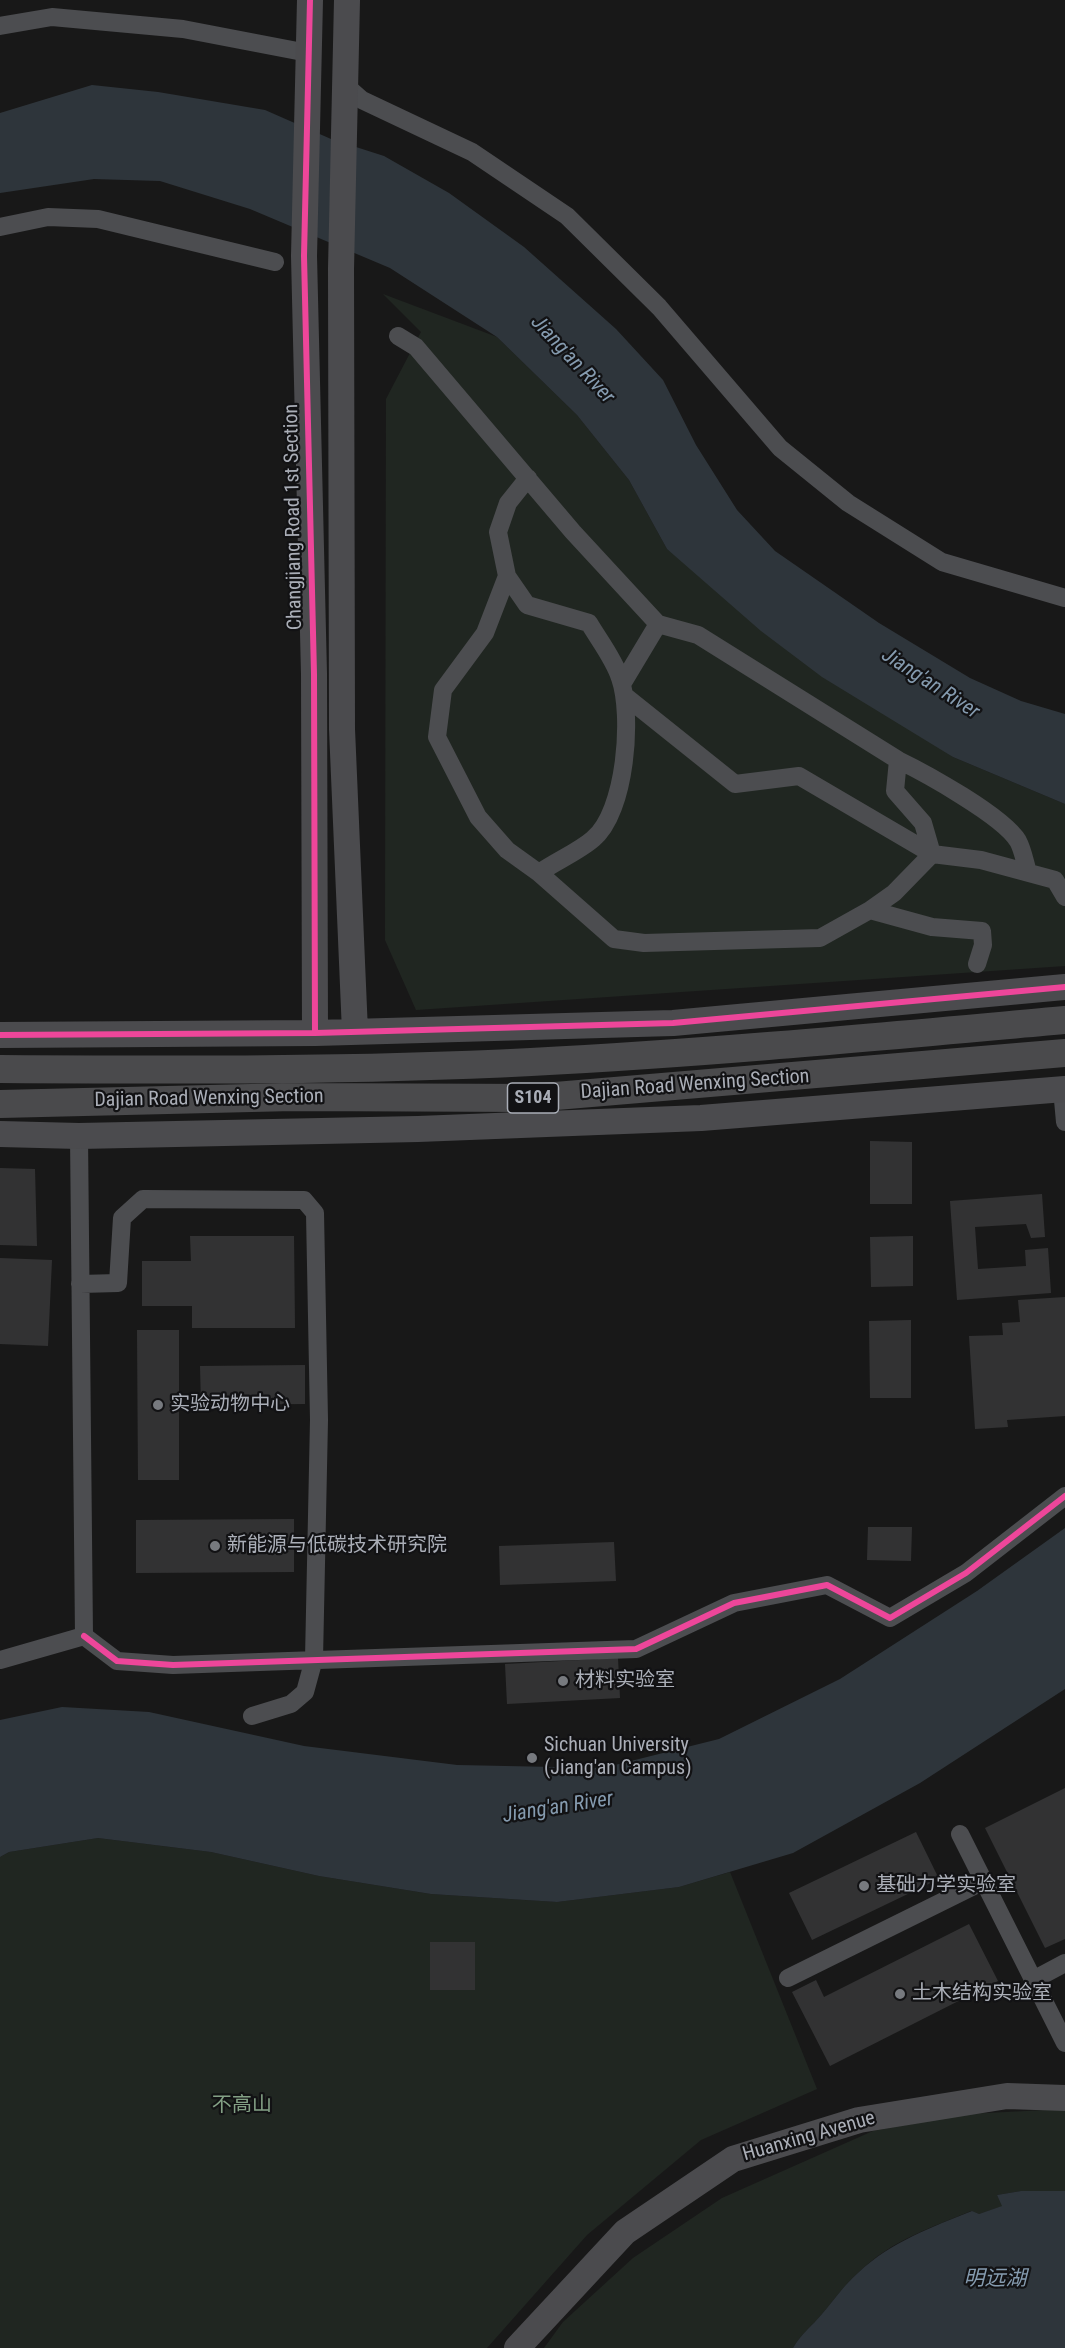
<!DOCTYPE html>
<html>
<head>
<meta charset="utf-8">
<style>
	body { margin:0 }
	canvas { display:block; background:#181818 }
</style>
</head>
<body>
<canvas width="1065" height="2348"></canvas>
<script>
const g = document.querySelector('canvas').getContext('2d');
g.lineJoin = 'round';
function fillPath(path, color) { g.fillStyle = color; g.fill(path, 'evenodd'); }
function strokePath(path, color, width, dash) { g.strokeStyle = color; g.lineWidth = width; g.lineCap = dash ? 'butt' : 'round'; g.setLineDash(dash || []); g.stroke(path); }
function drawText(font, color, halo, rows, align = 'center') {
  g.font = font + ' "Roboto Condensed","Noto Sans SC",sans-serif'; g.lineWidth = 4.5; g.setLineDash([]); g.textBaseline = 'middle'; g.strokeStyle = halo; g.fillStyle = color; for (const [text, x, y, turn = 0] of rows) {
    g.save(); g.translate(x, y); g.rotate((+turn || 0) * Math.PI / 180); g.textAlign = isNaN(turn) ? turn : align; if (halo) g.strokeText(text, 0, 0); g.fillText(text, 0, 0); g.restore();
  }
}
fillPath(new Path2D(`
	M 383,294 L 497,337 L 577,415 L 629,480 L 667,549 L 953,757 L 1065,804 L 1065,966 L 416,1010 L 385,940 L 386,399 L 421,332 Z
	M 98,1838 L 211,1852 L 319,1876 L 431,1894 L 557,1902 L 679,1887 L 730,1872 L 817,2089 L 701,2140 L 587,2235 L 487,2348 L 0,2348 L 0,1857 L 9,1852 Z
	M 1065,2109 L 1065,2191 L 1021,2191 L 997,2195 L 1003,2206 L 979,2214 L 971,2211 C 932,2227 890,2241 859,2272 C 845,2284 834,2300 822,2314 C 812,2326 801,2334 793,2348 L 544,2348 L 563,2322 L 633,2258 L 722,2198 L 873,2131 L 967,2114 Z`), '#202621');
fillPath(new Path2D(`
	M 92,85 L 158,92 L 265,110 L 331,139 L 384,156 L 449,193 L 524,247 L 616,329 L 663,380 L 696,445 L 737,510 L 775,551 L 879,623 L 970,678 L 1021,701 L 1065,714 L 1065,804 L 953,757 L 822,677 L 761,631 L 667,549 L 629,480 L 577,415 L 497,337 L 390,268 L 250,209 L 160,181 L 94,179 L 0,193 L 0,113 Z
	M 1065,1528 L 1065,1689 L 920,1783 L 793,1853 L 679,1887 L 557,1902 L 431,1894 L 319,1876 L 211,1852 L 98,1838 L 9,1852 L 0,1857 L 0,1720 L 62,1707 L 149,1712 L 304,1746 L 457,1765 L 603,1768 L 719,1739 L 840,1679 L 977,1591 Z
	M 1021,2191 L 1065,2191 L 1065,2348 L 793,2348 C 801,2334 812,2326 822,2314 C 834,2300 845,2284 859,2272 C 891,2242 932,2227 972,2211 L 979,2214 L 1002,2206 L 997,2195 Z`), '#2e353b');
fillPath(new Path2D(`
	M 870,1141 L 912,1142 L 912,1204 L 870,1204 Z
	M 0,1168 L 35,1169 L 37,1246 L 0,1245 Z
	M 1042,1194 L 1045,1237 L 1031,1238 L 1026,1224 L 975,1227 L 978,1269 L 1026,1266 L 1025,1250 L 1048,1248 L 1051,1293 L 957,1300 L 950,1201 Z
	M 190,1236 L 294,1236 L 295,1328 L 192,1328 L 192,1306 L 142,1306 L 142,1261 L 191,1261 Z
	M 913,1236 L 913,1286 L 871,1287 L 870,1237 Z
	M 0,1258 L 52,1260 L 48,1346 L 0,1344 Z
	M 1065,1297 L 1065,1416 L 1007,1420 L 1008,1427 L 975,1429 L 969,1336 L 1003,1335 L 1002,1323 L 1020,1322 L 1018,1300 Z
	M 911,1320 L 911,1398 L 870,1398 L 869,1321 Z
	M 137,1330 L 179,1330 L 179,1480 L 138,1480 Z
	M 305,1365 L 305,1404 L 201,1405 L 200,1366 Z
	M 294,1519 L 294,1572 L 136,1573 L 136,1520 Z
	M 868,1527 L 912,1527 L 911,1561 L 867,1560 Z
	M 614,1542 L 616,1581 L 500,1585 L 499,1546 Z
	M 618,1658 L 620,1698 L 507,1704 L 505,1664 Z
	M 1065,1788 L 1065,1939 L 1045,1948 L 985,1828 Z
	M 916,1832 L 939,1879 L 812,1940 L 789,1893 Z
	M 969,1924 L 998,1981 L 830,2066 L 792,1992 L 816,1980 L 824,1997 Z
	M 430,1942 L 475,1942 L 475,1990 L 430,1990 Z`), '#323233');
strokePath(new Path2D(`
	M 0,26 L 52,17 L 183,29 L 308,53
	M 345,85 L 362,100 L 472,152 L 567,216 L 659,307 L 780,448 L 848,503 L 942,562 L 1065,598
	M 0,227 L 48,217 L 98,219 L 275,262
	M 398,336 L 416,347 L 573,532 L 658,624 L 698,635 L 898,760 L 895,791 L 923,823 L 932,854
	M 528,478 L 508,503 L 498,532 L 507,576 L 485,633 L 443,690 L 437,737 L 478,817 L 507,850 L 539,873 L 614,939 L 644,943 L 820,938 L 870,910 L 894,893 L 932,854 L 981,860 L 1055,880 L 1065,897
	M 507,576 L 527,605 L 589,623 C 599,640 614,659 620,678 C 633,715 626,812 593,839 C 578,852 556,861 539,873
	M 622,684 L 658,624
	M 625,696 L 735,784 L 799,776 L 932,854
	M 898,760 C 925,773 1003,816 1018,841 C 1023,850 1025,863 1028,872
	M 870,910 L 932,927 L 982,931 L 983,945 L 977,964
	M 1062,1089 L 1065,1122
	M 80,1284 L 118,1283 L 122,1218 L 143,1199 L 304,1200 L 315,1213 L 319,1420 L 314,1659 L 305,1692 L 291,1704 L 252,1716
	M 84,1636 L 117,1661 L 173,1665 L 636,1649 L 734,1603 L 827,1585 L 890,1618 L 966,1573 L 1065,1496
	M 0,1660 L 84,1636 L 79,1136
	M 960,1834 L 1065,2043
	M 788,1978 L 984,1881
	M 1035,1979 L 1065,1963`), '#4c4d50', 18);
strokePath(new Path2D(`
	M 310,0 L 304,256 L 314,674 L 315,1033
	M 347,0 L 341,269 L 342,729 L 355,1032
	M 0,1035 L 315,1033 L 673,1023 L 1065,987
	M 0,1134 L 79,1136 L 418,1129 L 701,1118 L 1065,1089
	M 517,2348 L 625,2232 L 733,2159 L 859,2120 L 1007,2096 L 1065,2098`), '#4b4b4e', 26);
strokePath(new Path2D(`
	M 0,1069 C 177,1070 354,1071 531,1062 C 709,1053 887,1036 1065,1020
	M 0,1104 L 293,1097 L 532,1098 L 1065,1053`), '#4a4a4c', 28);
strokePath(new Path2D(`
	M 310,0 L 304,256 L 314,674 L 315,1033
	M 0,1035 L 315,1033 L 673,1023 L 1065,987
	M 84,1636 L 117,1661 L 173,1665 L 636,1649 L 734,1603 L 827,1585 L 890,1618 L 966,1573 L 1065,1496`), '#ed469a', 6);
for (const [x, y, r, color] of [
	[158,1405,6,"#777a7f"],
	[215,1546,6,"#777a7f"],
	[563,1681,6,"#777a7f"],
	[532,1758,6,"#777a7f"],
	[864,1886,6,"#777a7f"],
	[900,1994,6,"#777a7f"]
]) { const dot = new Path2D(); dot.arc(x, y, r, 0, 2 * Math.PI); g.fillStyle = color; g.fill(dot); strokePath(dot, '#121214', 2); }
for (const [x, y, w] of [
	[533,1098,51]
]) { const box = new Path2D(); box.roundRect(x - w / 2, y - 15, w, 30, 4.5); g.fillStyle = '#121214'; g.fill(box); strokePath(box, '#aaaeb7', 1.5); }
drawText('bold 18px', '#aaaeb7', null, [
	["S104",533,1098]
]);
drawText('20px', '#aaaeb7', '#121214', [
	["Changjiang Road 1st Section",294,517,-91],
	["Dajian Road Wenxing Section",695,1085,-4],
	["Dajian Road Wenxing Section",209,1099,-1],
	["Huanxing Avenue",809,2137,-16]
]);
drawText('20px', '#aaaeb7', '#121214', [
	["实验动物中心",170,1405],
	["新能源与低碳技术研究院",227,1546],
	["材料实验室",575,1681],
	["Sichuan University",544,1746],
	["(Jiang'an Campus)",544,1769],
	["基础力学实验室",876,1886],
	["土木结构实验室",912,1994]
], 'left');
drawText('20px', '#83a085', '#121214', [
	["不高山",242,2106]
]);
drawText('italic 21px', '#859baf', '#121214', [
	["Jiang'an River",572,360,47],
	["Jiang'an River",930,684,33],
	["Jiang'an River",558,1808,-9],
	["明远湖",995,2280]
]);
</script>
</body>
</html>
